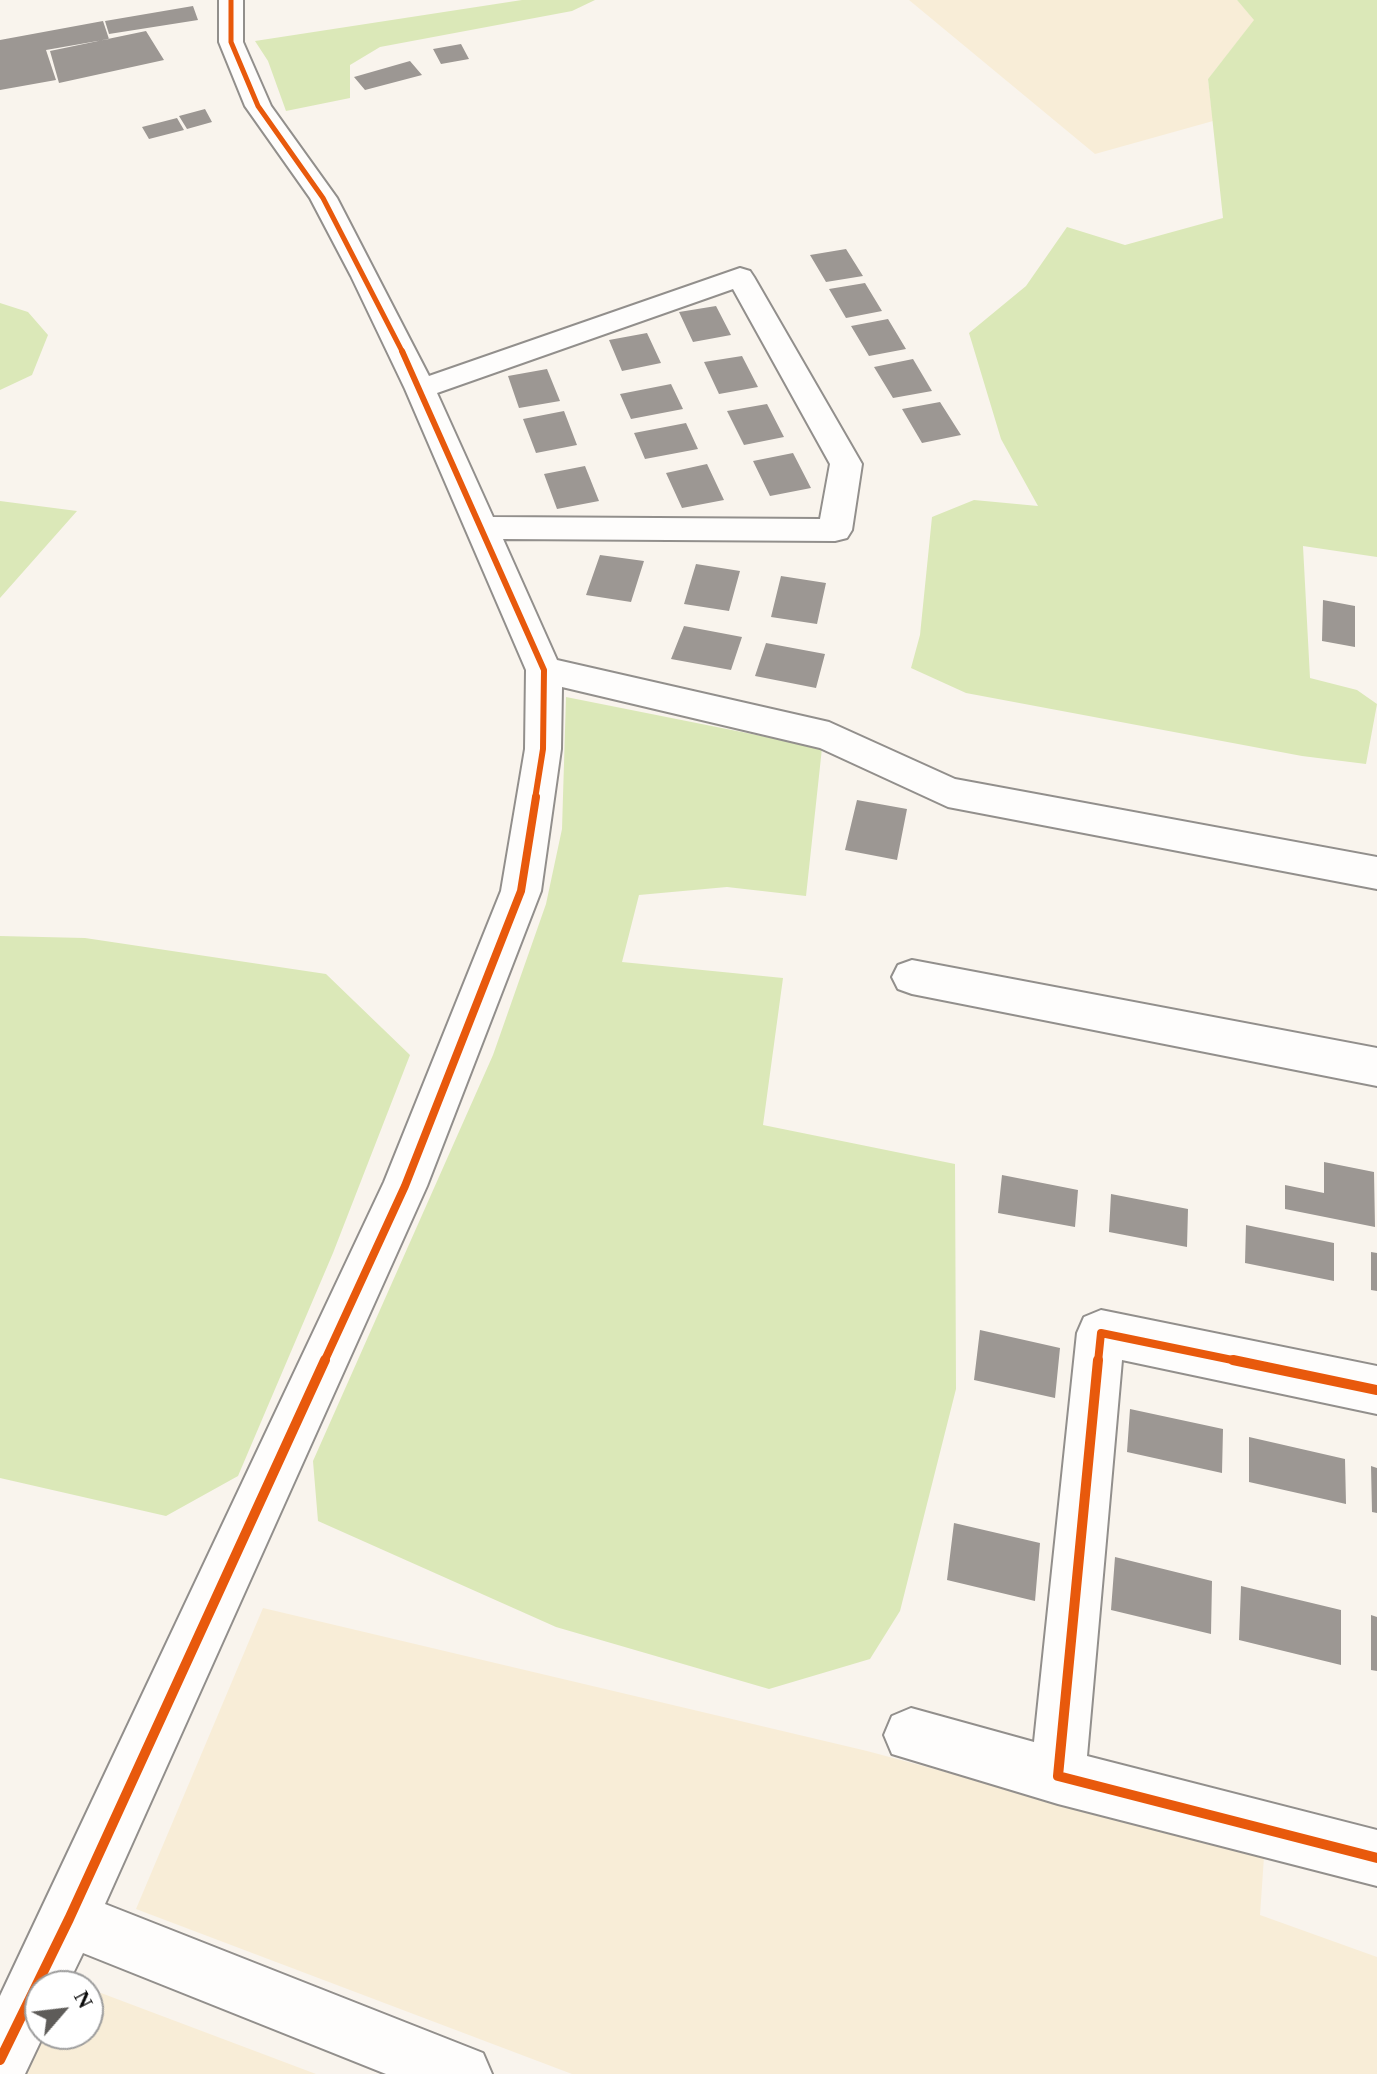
<!DOCTYPE html>
<html>
<head>
<meta charset="utf-8">
<style>
	body { margin:0 }
	#map { position:relative; width:1377px; height:2074px; overflow:hidden; background:#f9f4ed; font-family:Georgia,serif }
	canvas { display:block }
	.north { position:absolute; left:24px; top:1970px; width:80px; height:80px; box-sizing:border-box; background:#fff; border:2px solid #9d9d9d; border-radius:50%; rotate:62deg; font-size:22px; font-weight:700; line-height:32px; text-align:center; color:#0a0a0a }
	.north::after { content:''; display:block; margin:auto; width:28px; height:36px; background:#5e5c59; clip-path:polygon(50% 0,100% 100%,50% 72%,0 100%) }
</style>
</head>
<body>
<div id="map">
<canvas width="1377" height="2074"></canvas>
<div class="north">N</div>
</div>
<script>
const g = document.querySelector('canvas').getContext('2d');
g.lineJoin = 'round';
function fillPath(path, color) { g.fillStyle = color; g.fill(path, 'evenodd'); }
function strokePath(path, color, width, dash) { g.strokeStyle = color; g.lineWidth = width; g.lineCap = dash ? 'butt' : 'round'; g.setLineDash(dash || []); g.stroke(path); }
fillPath(new Path2D(`
	M 909,0 L 1237,0 L 1255,20 L 1208,79 L 1213,121 L 1095,154 Z
	M 263,1608 L 867,1751 L 1264,1857 L 1260,1915 L 1377,1957 L 1377,2074 L 572,2074 L 136,1909 Z
	M 93,1990 L 316,2074 L 22,2074 L 40,2034 L 88,2034 L 88,1993 Z`), '#f8edd7');
fillPath(new Path2D(`
	M 522,0 L 595,0 L 572,11 L 380,47 L 350,65 L 350,98 L 286,111 L 268,61 L 255,41 Z
	M 1237,0 L 1377,0 L 1377,557 L 1303,546 L 1310,678 L 1357,690 L 1377,704 L 1366,764 L 1302,756 L 966,693 L 911,668 L 920,635 L 932,517 L 974,500 L 1038,506 L 1001,439 L 969,333 L 1026,286 L 1067,227 L 1125,245 L 1223,218 L 1208,79 L 1254,20 Z
	M 0,303 L 28,312 L 48,335 L 32,375 L 0,390 Z
	M 0,501 L 77,511 L 0,598 Z
	M 566,697 L 822,748 L 806,896 L 727,887 L 639,895 L 622,962 L 783,978 L 763,1125 L 955,1164 L 956,1389 L 900,1611 L 870,1659 L 769,1689 L 556,1627 L 318,1521 L 313,1461 L 493,1055 L 546,904 L 562,829 Z
	M 0,936 L 85,938 L 326,974 L 410,1055 L 333,1253 L 238,1476 L 166,1516 L 0,1478 Z`), '#dbe8b8');
fillPath(new Path2D(`
	M 193,6 L 198,20 L 109,34 L 105,21 Z
	M 103,21 L 109,39 L 46,50 L 56,80 L 0,90 L 0,40 Z
	M 146,31 L 164,60 L 59,83 L 50,51 Z
	M 461,44 L 469,59 L 441,64 L 433,49 Z
	M 410,61 L 422,75 L 365,90 L 354,77 Z
	M 205,109 L 212,122 L 187,129 L 179,116 Z
	M 177,118 L 184,130 L 149,139 L 142,127 Z
	M 846,249 L 863,276 L 826,282 L 810,255 Z
	M 865,283 L 882,311 L 846,318 L 829,289 Z
	M 716,306 L 731,335 L 693,342 L 679,312 Z
	M 888,319 L 906,349 L 869,356 L 851,326 Z
	M 647,333 L 661,363 L 622,371 L 609,340 Z
	M 742,356 L 758,387 L 719,394 L 704,362 Z
	M 913,359 L 932,391 L 893,398 L 874,367 Z
	M 547,369 L 560,401 L 519,408 L 508,376 Z
	M 671,384 L 683,409 L 631,419 L 620,394 Z
	M 940,402 L 961,435 L 922,443 L 902,409 Z
	M 767,404 L 784,437 L 744,445 L 727,411 Z
	M 564,411 L 577,445 L 536,453 L 523,419 Z
	M 686,423 L 698,449 L 645,459 L 634,433 Z
	M 793,453 L 811,488 L 770,496 L 753,461 Z
	M 707,464 L 724,500 L 682,508 L 666,473 Z
	M 585,466 L 599,501 L 557,509 L 544,474 Z
	M 600,555 L 644,561 L 631,602 L 586,595 Z
	M 696,564 L 740,571 L 729,611 L 684,604 Z
	M 781,576 L 826,583 L 817,624 L 771,617 Z
	M 1323,600 L 1355,606 L 1355,647 L 1322,641 Z
	M 684,626 L 742,637 L 731,670 L 671,659 Z
	M 766,643 L 825,654 L 816,688 L 755,676 Z
	M 857,800 L 907,809 L 897,860 L 845,850 Z
	M 1324,1162 L 1374,1172 L 1375,1227 L 1285,1209 L 1285,1185 L 1324,1193 Z
	M 1002,1175 L 1078,1190 L 1075,1227 L 998,1213 Z
	M 1111,1194 L 1188,1209 L 1187,1247 L 1109,1232 Z
	M 1246,1225 L 1334,1243 L 1334,1281 L 1245,1263 Z
	M 1371,1252 L 1377,1253 L 1377,1291 L 1371,1290 Z
	M 980,1330 L 1060,1348 L 1055,1398 L 974,1380 Z
	M 1130,1409 L 1223,1429 L 1222,1473 L 1127,1452 Z
	M 1249,1437 L 1345,1459 L 1346,1504 L 1249,1482 Z
	M 1371,1466 L 1377,1468 L 1377,1513 L 1372,1512 Z
	M 954,1523 L 1040,1543 L 1035,1601 L 947,1580 Z
	M 1115,1557 L 1212,1581 L 1211,1634 L 1111,1610 Z
	M 1241,1586 L 1341,1610 L 1341,1665 L 1239,1640 Z
	M 1371,1615 L 1377,1617 L 1377,1671 L 1371,1670 Z`), '#9c9793');
const minor = new Path2D(`
	M 219,0 L 243,0 L 243,42 L 271,106 L 337,198 L 429,376 L 740,268 L 750,271 L 754,277 L 862,464 L 852,530 L 847,538 L 835,541 L 503,539 L 557,660 L 829,722 L 955,779 L 1377,857 L 1377,889 L 948,807 L 820,748 L 562,687 L 561,749 L 541,891 L 427,1186 L 105,1904 L 483,2053 L 492,2074 L 386,2074 L 83,1953 L 67,1986 L 40,1986 L 40,2034 L 44,2034 L 25,2074 L 0,2074 L 0,1996 L 384,1182 L 501,891 L 525,749 L 526,670 L 405,389 L 351,276 L 310,198 L 245,106 L 219,42 ZM 733,289 L 830,464 L 820,519 L 493,517 L 437,393 Z
	M 912,960 L 1377,1048 L 1377,1086 L 912,994 L 898,989 L 892,977 L 898,965 Z
	M 1101,1310 L 1377,1366 L 1377,1414 L 1122,1360 L 1087,1756 L 1377,1830 L 1377,1886 L 1058,1804 L 892,1754 L 884,1735 L 892,1716 L 911,1708 L 1034,1742 L 1077,1333 L 1084,1317 Z`);
strokePath(minor, '#928f8c', 4);
fillPath(minor, '#fefdfc');
strokePath(new Path2D(`
	M 231,0 L 231,42 L 258,106 L 323,198 L 403,353`), '#e8590c', 5);
strokePath(new Path2D(`
	M 402,351 L 544,670 L 543,749 L 535,799`), '#e8590c', 6);
strokePath(new Path2D(`
	M 324,1362 L 405,1186 L 521,891 L 536,797
	M 1098,1362 L 1101,1333 L 1242,1362`), '#e8590c', 8);
strokePath(new Path2D(`
	M 1098,1360 L 1058,1776 L 1377,1858
	M 1233,1360 L 1377,1390
	M 0,2060 L 69,1919 L 325,1360`), '#e8590c', 10);
</script>
</body>
</html>
